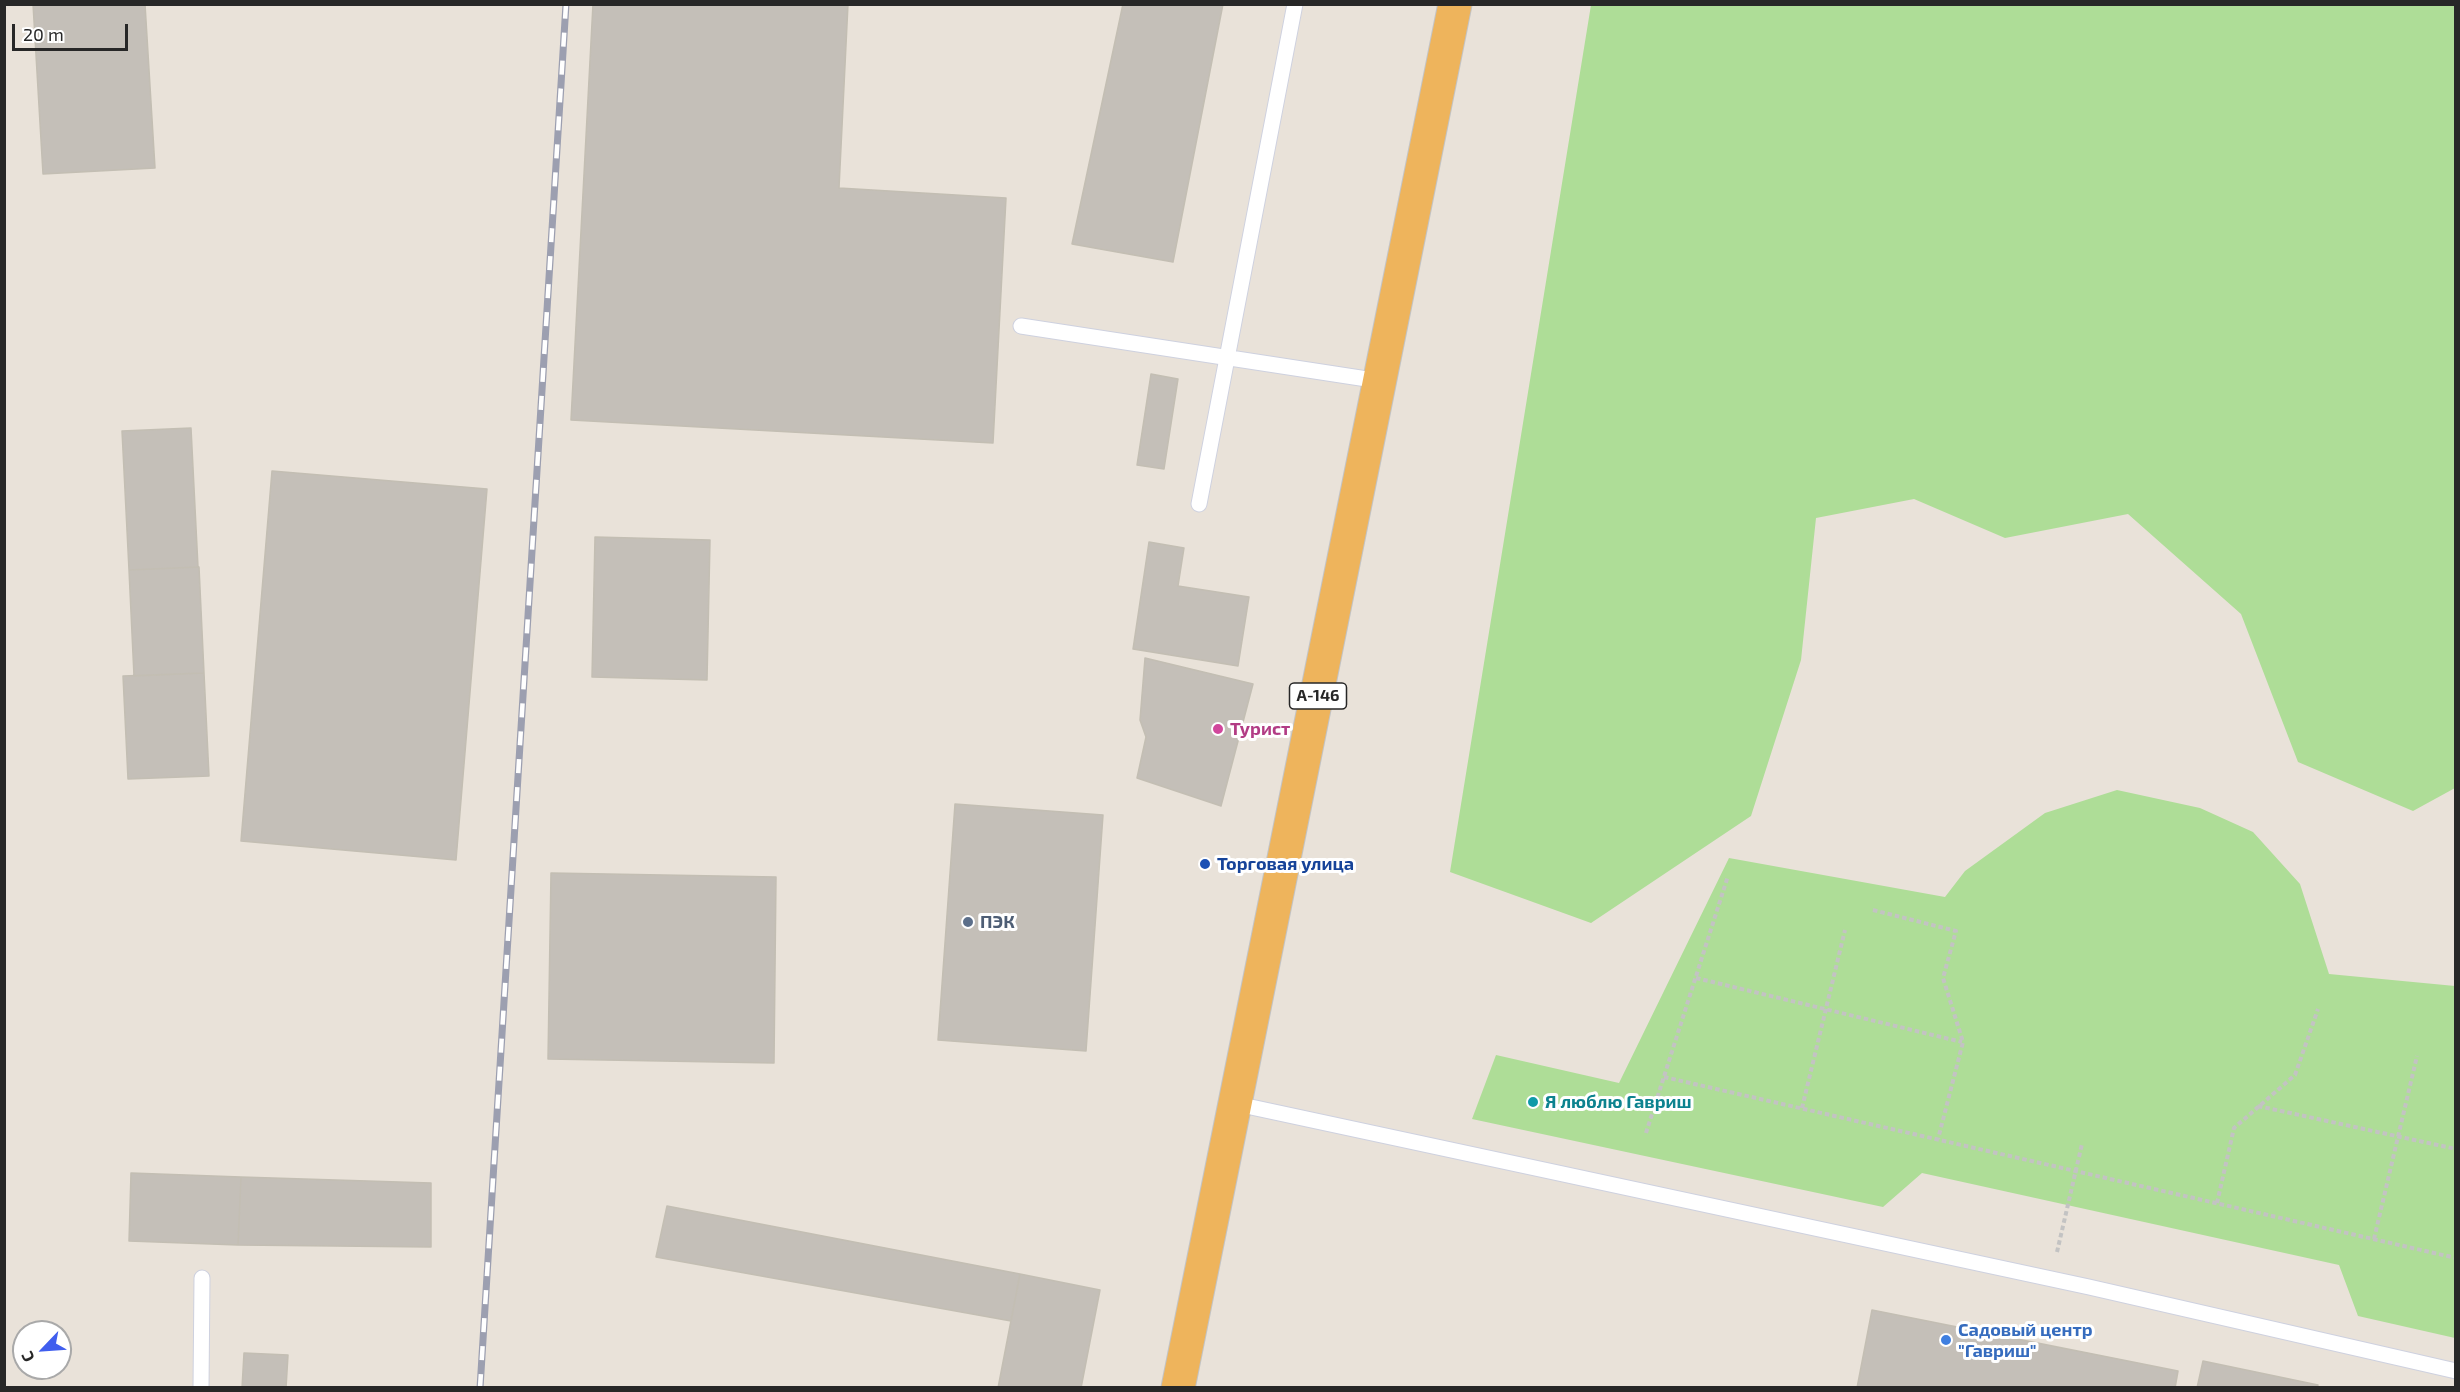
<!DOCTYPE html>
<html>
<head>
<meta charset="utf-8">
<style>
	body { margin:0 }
	#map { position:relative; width:2460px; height:1392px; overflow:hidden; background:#e9e2d9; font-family:"Exo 2",sans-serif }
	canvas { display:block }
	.frame { position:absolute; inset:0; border:6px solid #272727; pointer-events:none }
	.north { position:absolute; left:12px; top:1320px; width:60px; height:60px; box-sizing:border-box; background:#fff; border:2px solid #a9a9a9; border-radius:50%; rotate:245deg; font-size:16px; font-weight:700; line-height:24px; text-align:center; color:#272727 }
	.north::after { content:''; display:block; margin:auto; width:21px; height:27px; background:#405eee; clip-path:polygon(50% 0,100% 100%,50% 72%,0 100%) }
	.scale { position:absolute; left:12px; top:24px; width:116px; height:27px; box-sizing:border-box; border:3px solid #272727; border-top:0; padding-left:8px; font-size:18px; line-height:21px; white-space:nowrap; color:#272727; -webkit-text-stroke:4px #fff; paint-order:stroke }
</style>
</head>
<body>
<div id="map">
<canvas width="2460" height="1392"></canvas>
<div class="frame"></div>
<div class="north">С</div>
<div class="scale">20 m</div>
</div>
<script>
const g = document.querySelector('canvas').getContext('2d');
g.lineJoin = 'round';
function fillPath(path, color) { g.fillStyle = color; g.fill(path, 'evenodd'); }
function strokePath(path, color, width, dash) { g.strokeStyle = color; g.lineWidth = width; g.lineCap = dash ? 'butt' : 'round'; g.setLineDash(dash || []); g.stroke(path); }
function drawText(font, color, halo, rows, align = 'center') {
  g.font = font + ' "Exo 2",sans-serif'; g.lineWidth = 6; g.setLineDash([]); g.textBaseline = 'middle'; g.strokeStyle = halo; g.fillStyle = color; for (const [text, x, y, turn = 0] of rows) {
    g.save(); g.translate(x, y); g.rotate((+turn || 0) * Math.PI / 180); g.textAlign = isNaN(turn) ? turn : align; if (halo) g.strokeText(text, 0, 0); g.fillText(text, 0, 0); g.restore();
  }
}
fillPath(new Path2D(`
	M 1591,5 L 2455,5 L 2455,788 L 2413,811 L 2298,762 L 2241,614 L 2128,514 L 2005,538 L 1914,499 L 1816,518 L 1801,660 L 1751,816 L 1591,923 L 1450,872 Z
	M 2117,790 L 2200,808 L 2253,832 L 2300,884 L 2329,974 L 2455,986 L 2455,1338 L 2358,1316 L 2339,1265 L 1922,1173 L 1883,1207 L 1472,1119 L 1496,1055 L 1619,1083 L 1729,858 L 1945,897 L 1965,871 L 2045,813 Z`), '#aedd97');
const building = new Path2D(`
	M 33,4 L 145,4 L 155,168 L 43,174 Z
	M 593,4 L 848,4 L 839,188 L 1006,198 L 993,443 L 571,420 Z
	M 1123,4 L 1223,4 L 1173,262 L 1072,244 Z
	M 1151,374 L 1178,379 L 1164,469 L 1137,465 Z
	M 191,428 L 198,567 L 129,570 L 122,431 Z
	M 272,471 L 487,489 L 456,860 L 241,841 Z
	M 595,537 L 710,540 L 707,680 L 592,677 Z
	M 1149,542 L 1184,548 L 1178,586 L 1249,597 L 1238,666 L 1133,649 Z
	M 199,567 L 204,673 L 134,676 L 129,570 Z
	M 1145,658 L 1253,684 L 1221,806 L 1137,778 L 1146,737 L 1140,720 Z
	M 204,673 L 209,776 L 128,779 L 123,676 Z
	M 955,804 L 1103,815 L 1086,1051 L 938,1040 Z
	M 551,873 L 776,877 L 774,1063 L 548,1059 Z
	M 131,1173 L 241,1177 L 238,1245 L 129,1241 Z
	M 241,1177 L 431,1183 L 431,1247 L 238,1245 Z
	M 667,1206 L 1020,1274 L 1011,1321 L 656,1257 Z
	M 1020,1274 L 1100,1290 L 1081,1388 L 998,1388 Z
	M 1872,1310 L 2178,1371 L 2175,1388 L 1857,1388 Z
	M 244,1353 L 288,1355 L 286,1388 L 242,1388 Z
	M 2203,1361 L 2318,1385 L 2317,1388 L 2197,1388 Z`);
fillPath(building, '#c4bfb8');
strokePath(building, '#c3beb3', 1.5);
const service = new Path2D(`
	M 1021,326 L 1380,381
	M 1199,504 L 1295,4
	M 1237,1104 L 2089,1287 L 2456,1371
	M 201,1388 L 202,1278`);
const trunk = new Path2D(`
	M 1178,1388 L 1455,4`);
strokePath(service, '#ced1df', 17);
strokePath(trunk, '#c3c3c3', 35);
strokePath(new Path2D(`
	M 1873,910 L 1956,931 L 1943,978 L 1963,1042 L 1938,1139
	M 1696,978 L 1962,1042
	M 1664,1077 L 2456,1258
	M 2258,1106 L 2456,1149
	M 1802,1108 L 1845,930
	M 1646,1133 L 1728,876
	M 2217,1203 L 2234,1128 L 2295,1075 L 2318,1009
	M 2374,1239 L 2417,1056
	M 2057,1252 L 2082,1144`), '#c3c3c3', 4, [4.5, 3]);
strokePath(service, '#fff', 15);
strokePath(trunk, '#eeb45c', 33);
const rail = new Path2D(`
	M 480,1388 L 566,4`);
strokePath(rail, '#9c9fb0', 7);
strokePath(rail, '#fff', 4.5, [14]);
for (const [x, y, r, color] of [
	[1218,729,6,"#d1479c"],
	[1205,864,6,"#1a4fb4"],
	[968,922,6,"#5c6f8a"],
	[1533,1102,6,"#0f9aa8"],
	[1946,1340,6,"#3f7fe0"]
]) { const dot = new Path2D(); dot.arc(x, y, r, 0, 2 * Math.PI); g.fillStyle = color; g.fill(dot); strokePath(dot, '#fff', 2); }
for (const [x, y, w] of [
	[1318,696,57]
]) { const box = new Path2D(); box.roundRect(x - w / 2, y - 13, w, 26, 4.5); g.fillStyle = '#fff'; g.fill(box); strokePath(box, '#272727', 1.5); }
drawText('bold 16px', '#272727', null, [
	["А-146",1318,696]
]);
drawText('bold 18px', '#b23c85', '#fff', [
	["Турист",1230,729]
], 'left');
drawText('bold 18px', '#164399', '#fff', [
	["Торговая улица",1217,864]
], 'left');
drawText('bold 18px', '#4e5e75', '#fff', [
	["ПЭК",980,922]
], 'left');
drawText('bold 18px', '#0d838f', '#fff', [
	["Я люблю Гавриш",1545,1102]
], 'left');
drawText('bold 18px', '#366cbe', '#fff', [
	["Садовый центр",1958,1330],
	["\"Гавриш\"",1958,1351]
], 'left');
</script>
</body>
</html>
